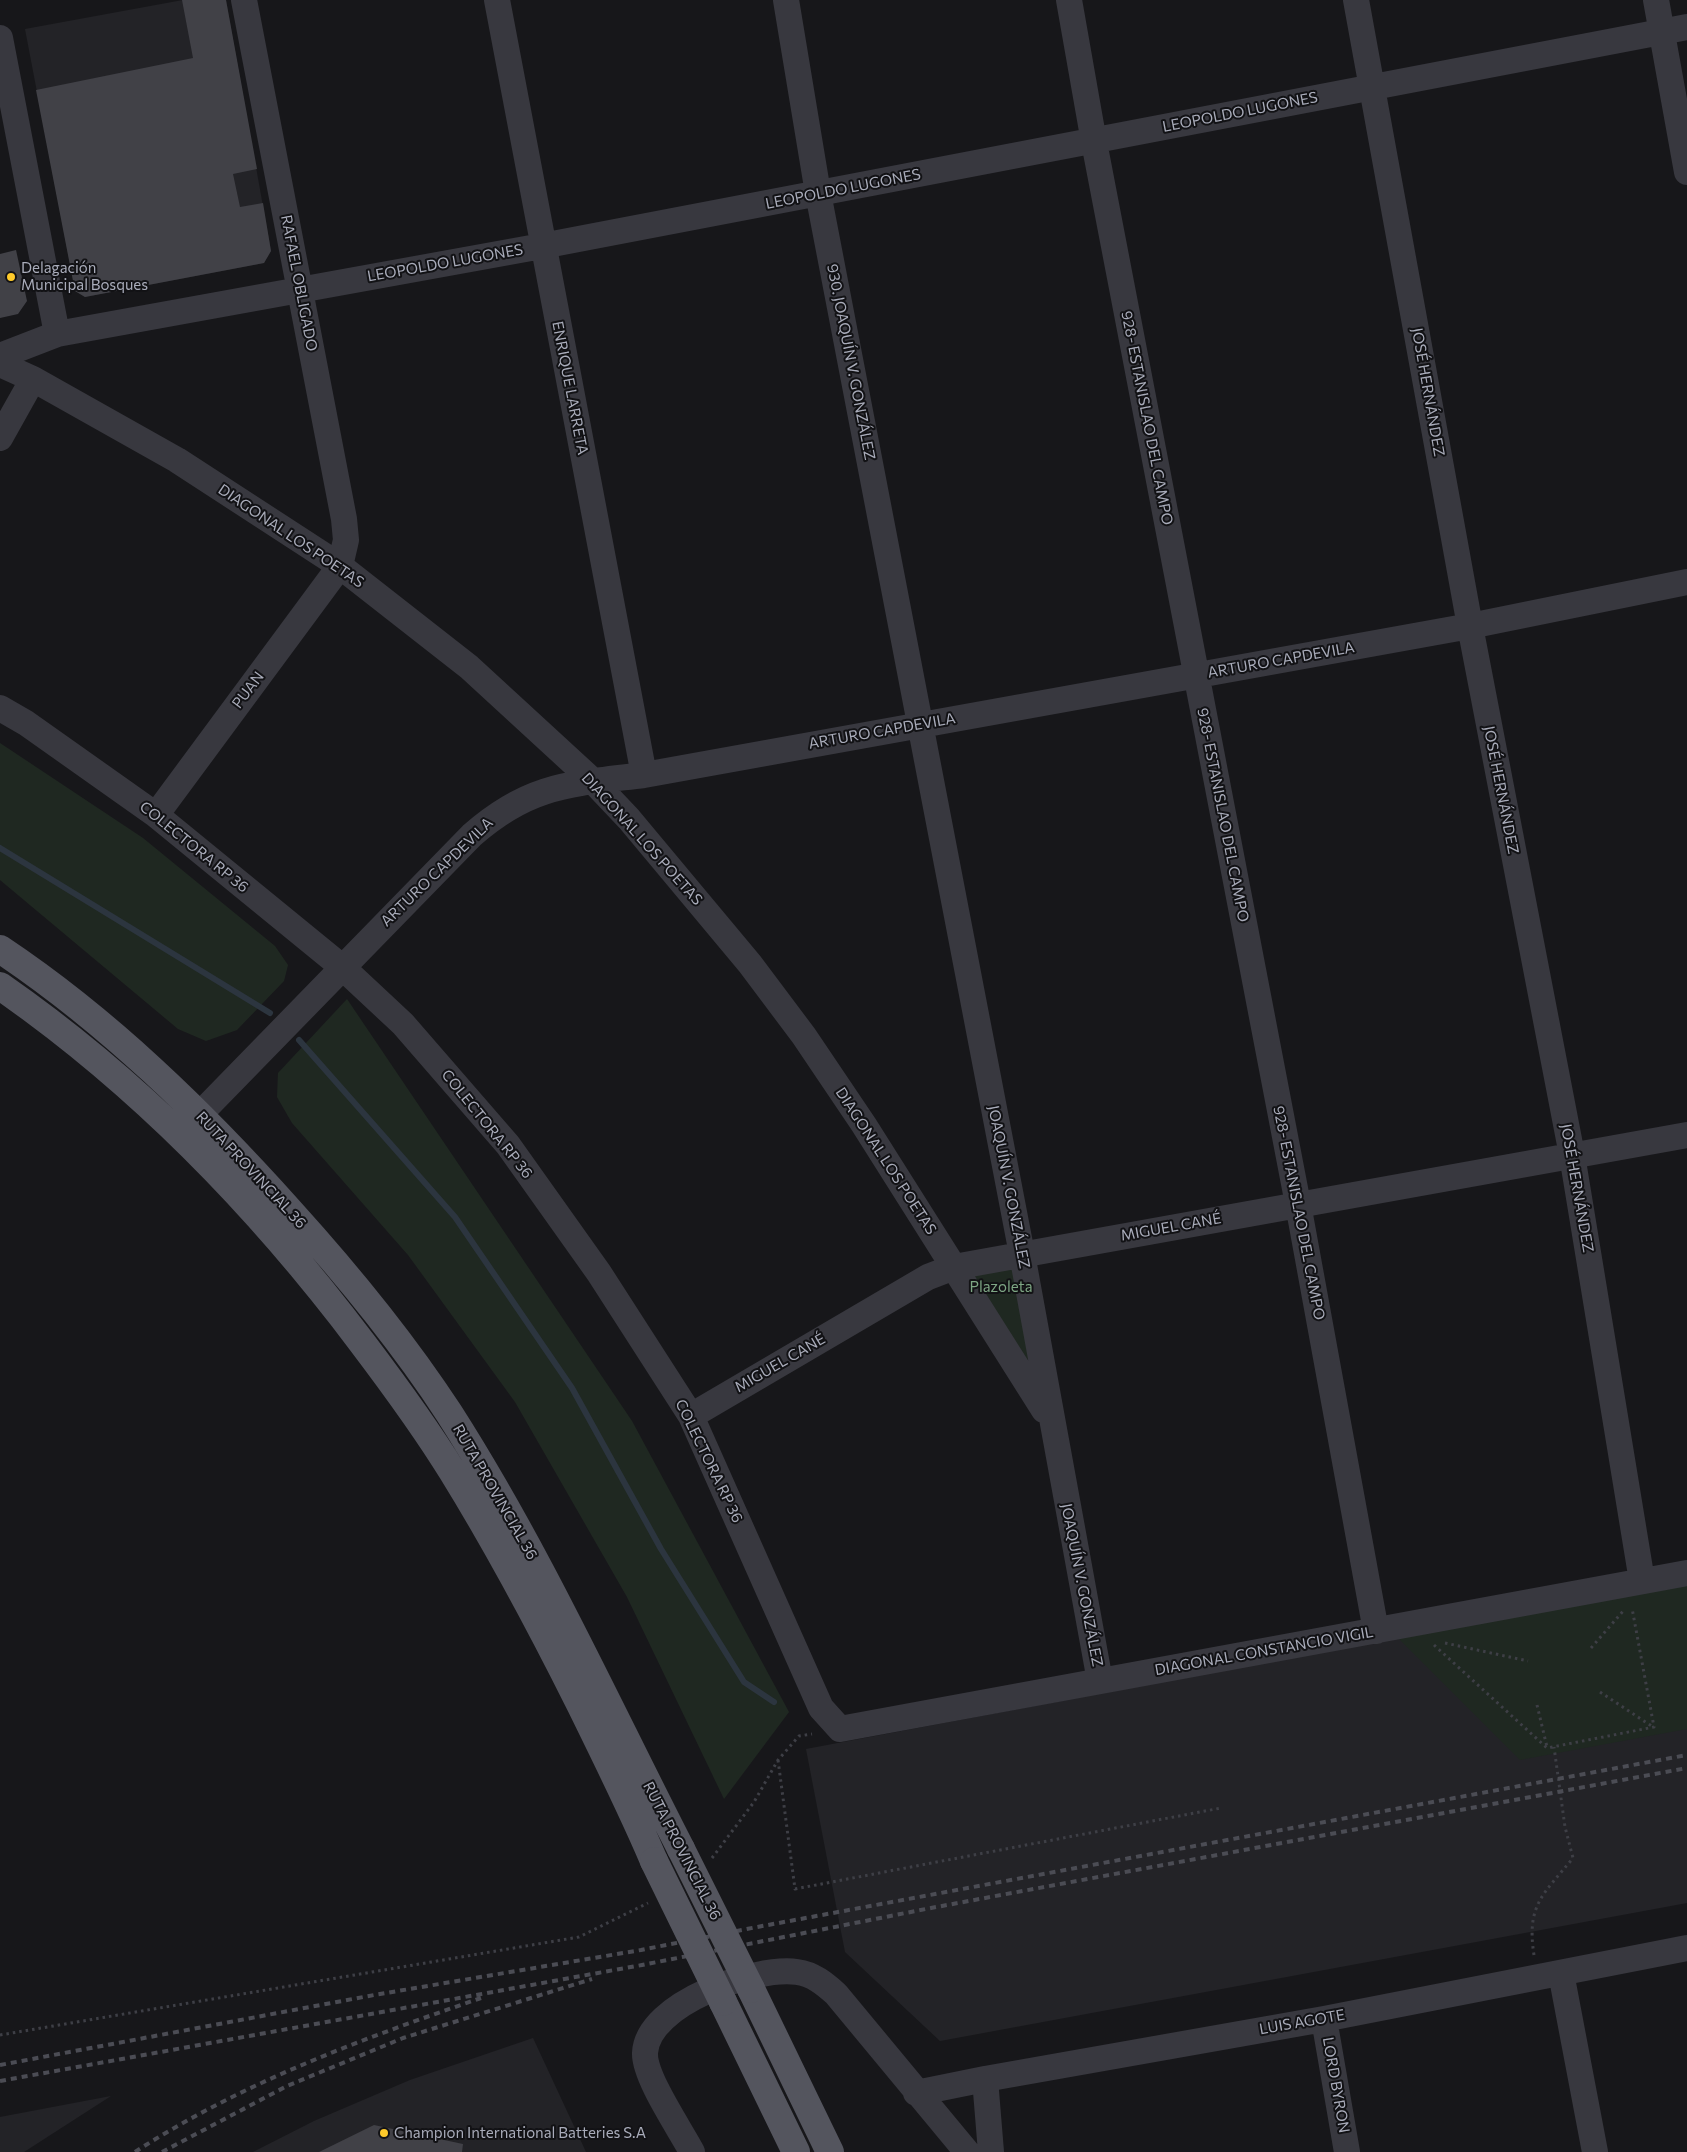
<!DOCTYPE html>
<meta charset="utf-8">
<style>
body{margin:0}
canvas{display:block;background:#17171a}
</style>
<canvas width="1687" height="2152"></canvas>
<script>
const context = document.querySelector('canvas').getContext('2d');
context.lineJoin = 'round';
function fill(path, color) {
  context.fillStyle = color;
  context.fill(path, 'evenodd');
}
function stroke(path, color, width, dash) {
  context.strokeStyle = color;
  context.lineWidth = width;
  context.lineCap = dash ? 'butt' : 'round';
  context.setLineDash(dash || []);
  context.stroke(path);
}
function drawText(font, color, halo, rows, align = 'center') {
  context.font = font + ' Commissioner,sans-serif';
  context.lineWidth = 4;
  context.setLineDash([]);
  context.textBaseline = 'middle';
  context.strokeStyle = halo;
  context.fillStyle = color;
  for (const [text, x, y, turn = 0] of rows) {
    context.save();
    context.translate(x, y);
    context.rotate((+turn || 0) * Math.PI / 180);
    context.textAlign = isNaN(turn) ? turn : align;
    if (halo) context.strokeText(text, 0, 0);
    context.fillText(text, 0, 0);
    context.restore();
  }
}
fill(new Path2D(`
 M183,0H226L271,251L264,263L85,297L75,291L25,29Z
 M1687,1583V1903L940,2041L845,1952L806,1749Z
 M533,2038L586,2152H253L314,2121L410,2080Z
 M111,2096L24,2152H0V2117Z`), '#232327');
fill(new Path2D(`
 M0,743L143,838L275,946L288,965L284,981L237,1030L206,1041L178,1029L0,880Z
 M347,999L632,1421L789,1712L724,1799L627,1597L515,1402L408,1255L292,1123L277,1097L278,1073Z
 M1017,1262L1043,1401L971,1275Z
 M1687,1584V1729L1520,1760L1398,1638Z`), '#1f2821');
stroke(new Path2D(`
 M0,848L270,1013
 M299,1040L455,1217L572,1388L661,1549L744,1682L774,1702`), '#2c353f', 6);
fill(new Path2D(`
 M182,0H226L257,169L233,174L240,207L263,203L271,251L264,263L85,297L75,291L36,90L193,58Z
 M16,250L27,301L18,314L0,318V254Z
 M374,2125L463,2144L462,2152H319Z`), '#414147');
stroke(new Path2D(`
 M1445,1643L1528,1661
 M1434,1645L1547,1748L1654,1727L1632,1608
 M1591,1648L1624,1610
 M1600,1692L1653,1727
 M1537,1705L1547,1747
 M778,1760L795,1889L1221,1808
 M712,1858L754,1802L778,1760L799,1736L812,1734
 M1534,1955C1526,1904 1544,1894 1573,1858L1565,1827L1554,1747
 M0,2035L579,1937L648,1903`), '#3e3f46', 3, [2.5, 4]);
stroke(new Path2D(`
 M497,0L644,775
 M786,0L818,193L1022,1254L1100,1681
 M1069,0L1094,142L1298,1204L1376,1631
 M1356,0L1470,626L1572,1155L1642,1581
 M1656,0L1687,172
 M0,38L57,334
 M0,356L57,334L542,246L1687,27
 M0,364L33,379L177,460L340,566L469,667L593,781L629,819L750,964L804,1036L864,1125L1044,1410
 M0,438L33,379
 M0,708L26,723L156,815L342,967L403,1024L508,1145L599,1273L691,1416L821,1708L840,1729L1687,1573
 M156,815L340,566L346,540L344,519L244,0
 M200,1114L472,835C530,784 571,784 644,775L1470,626L1687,582
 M691,1416L928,1277L954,1267L1687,1135
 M1561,1973L1595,2152
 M1324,2019L1347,2152
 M985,2079L991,2152
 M916,2093L985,2079L1324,2019L1687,1948
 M692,2152C680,2129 644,2077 645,2053C647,2003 756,1966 797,1972C813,1974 825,1984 836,1994L967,2152`), '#38383f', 26);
stroke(new Path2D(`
 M0,949C108,1021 203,1114 289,1210C347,1274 402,1341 449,1413C538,1552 606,1703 681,1849
 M0,986C141,1084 260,1207 363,1344C394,1385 425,1427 452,1471C499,1547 541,1626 581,1706C606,1757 632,1809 654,1861
 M751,1989L830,2152
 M723,2002L796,2152`), '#54555e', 28);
stroke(new Path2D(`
 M0,2065L374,1995L641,1950L757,1927L1687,1755
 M0,2081L642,1965L931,1908L1687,1768
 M135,2152C241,2083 362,2039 481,1998
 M162,2152L287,2086L403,2038L592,1979`), '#4b4c54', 4, [6, 5]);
stroke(new Path2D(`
 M681,1849L751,1989
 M654,1861L723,2002`), '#54555e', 28);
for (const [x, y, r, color] of [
 [11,277,5,"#feca2b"],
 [384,2133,5,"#feca2b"]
]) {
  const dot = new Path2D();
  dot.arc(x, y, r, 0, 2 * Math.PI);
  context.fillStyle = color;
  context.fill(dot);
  stroke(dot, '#121215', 2);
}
drawText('15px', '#a9acba', '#121215', [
 ["LEOPOLDO LUGONES",1240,112,-11],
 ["LEOPOLDO LUGONES",843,189,-11],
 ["LEOPOLDO LUGONES",445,263,-10],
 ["RAFAEL OBLIGADO",299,283,79],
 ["930. JOAQUÍN V. GONZÁLEZ",851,362,79],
 ["ENRIQUE LARRETA",570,388,79],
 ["JOSÉ HERNÁNDEZ",1428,392,80],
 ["928- ESTANISLAO DEL CAMPO",1147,418,79],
 ["DIAGONAL LOS POETAS",291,536,34],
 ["ARTURO CAPDEVILA",1281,660,-10],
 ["PUAN",248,690,-53],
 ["ARTURO CAPDEVILA",882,731,-10],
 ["JOSÉ HERNÁNDEZ",1501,790,79],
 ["928- ESTANISLAO DEL CAMPO",1223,815,79],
 ["DIAGONAL LOS POETAS",642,839,48],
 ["COLECTORA RP 36",194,847,39],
 ["ARTURO CAPDEVILA",437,872,-44],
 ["COLECTORA RP 36",487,1124,51],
 ["DIAGONAL LOS POETAS",886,1161,57],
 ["RUTA PROVINCIAL 36",251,1170,47],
 ["JOAQUÍN V. GONZÁLEZ",1009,1187,79],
 ["JOSÉ HERNÁNDEZ",1577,1188,80],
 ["928- ESTANISLAO DEL CAMPO",1299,1213,79],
 ["MIGUEL CANÉ",1171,1227,-10],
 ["MIGUEL CANÉ",780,1363,-30],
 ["COLECTORA RP 36",709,1461,64],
 ["RUTA PROVINCIAL 36",495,1492,60],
 ["JOAQUÍN V. GONZÁLEZ",1082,1585,79],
 ["DIAGONAL CONSTANCIO VIGIL",1264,1651,-10],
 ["RUTA PROVINCIAL 36",682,1851,63],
 ["LUIS AGOTE",1302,2022,-10],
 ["LORD BYRON",1336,2085,80]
]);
drawText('15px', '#a9acba', '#121215', [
 ["Delagación",21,268],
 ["Municipal Bosques",21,285],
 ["Champion International Batteries S.A",394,2133]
], 'left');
drawText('15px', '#7ea684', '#121215', [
 ["Plazoleta",1001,1287]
]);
</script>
